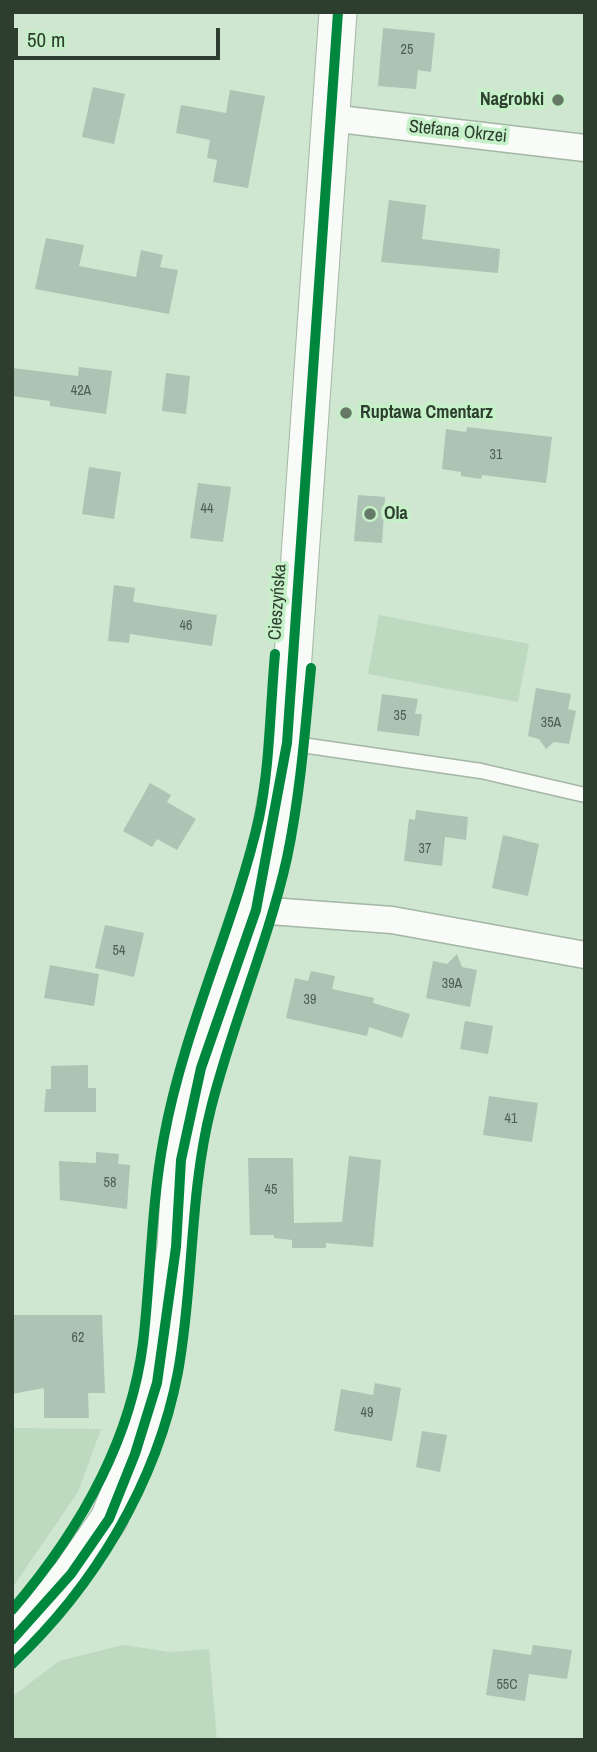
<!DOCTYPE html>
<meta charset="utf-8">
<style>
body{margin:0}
#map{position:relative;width:597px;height:1752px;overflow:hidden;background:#cfe6d0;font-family:"Archivo Narrow",sans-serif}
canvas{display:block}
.frame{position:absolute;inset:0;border:14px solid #2d3e2f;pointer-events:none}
.scale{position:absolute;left:14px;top:28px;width:206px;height:32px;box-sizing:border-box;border:4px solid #2d3e2f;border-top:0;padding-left:9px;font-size:21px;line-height:24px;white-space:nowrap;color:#2d3e2f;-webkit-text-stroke:5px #c5f0c8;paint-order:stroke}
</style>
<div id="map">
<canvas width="597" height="1752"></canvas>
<div class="frame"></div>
<div class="scale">50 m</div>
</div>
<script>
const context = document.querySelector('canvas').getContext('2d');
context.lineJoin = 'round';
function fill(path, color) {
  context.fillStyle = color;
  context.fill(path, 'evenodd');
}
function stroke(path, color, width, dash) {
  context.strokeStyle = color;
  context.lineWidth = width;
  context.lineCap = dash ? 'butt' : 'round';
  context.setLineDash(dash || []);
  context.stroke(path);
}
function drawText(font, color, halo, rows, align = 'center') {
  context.font = font + ' "Archivo Narrow",sans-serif';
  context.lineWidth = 7;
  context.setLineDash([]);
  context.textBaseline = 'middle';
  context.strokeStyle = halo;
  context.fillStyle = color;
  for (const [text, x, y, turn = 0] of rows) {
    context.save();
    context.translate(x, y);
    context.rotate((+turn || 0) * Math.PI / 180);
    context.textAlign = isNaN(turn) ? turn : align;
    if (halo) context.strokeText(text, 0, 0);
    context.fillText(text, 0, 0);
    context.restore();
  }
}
fill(new Path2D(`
 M379,615L529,644L518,702L368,674Z
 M12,1428L101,1429L78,1492L12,1588Z
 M123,1645L170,1652L209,1649L217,1740H12V1697L59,1661Z`), '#bdd9bf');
fill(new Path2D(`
 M383,28L435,33L431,72L418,70L416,89L378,86Z
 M93,87L125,94L114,144L82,137Z
 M230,90L265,96L248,188L213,182L217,160L207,158L210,140L176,133L181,105L226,113Z
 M389,200L426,205L422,239L500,249L498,273L381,262Z
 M46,238L84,245L79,266L136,277L141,250L163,255L160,267L178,270L169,314L35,289Z
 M79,367L112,371L106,414L50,406V401L12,396V368L78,376Z
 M166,373L190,376L186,414L162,411Z
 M467,427L552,437L546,483L482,475L481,479L461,476V472L442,469L446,429L466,432Z
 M89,467L121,472L114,519L82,514Z
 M198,483L231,487L223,542L190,538Z
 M358,495L385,497L382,543L354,541Z
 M114,585L135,588L133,602L217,615L212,646L130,634L129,643L108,641Z
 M536,688L571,694L568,709L576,711L569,744L554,742L546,749L539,739L528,736Z
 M382,694L418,699L415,714H422L419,736L377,731Z
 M150,783L171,795L167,802L196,819L177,850L157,839L152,847L123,831Z
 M416,810L468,817L466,840L445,837L442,866L404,861L409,819L415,820Z
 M503,835L539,844L528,896L492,888Z
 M105,925L144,933L134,977L95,968Z
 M457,954L462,967L477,970L470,1007L426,998L433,961L447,964Z
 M50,965L99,974L94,1006L44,998Z
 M311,971L335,976L332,989L374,998L373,1003L410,1014L402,1038L369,1027L367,1036L286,1018L295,978L308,981Z
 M465,1021L493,1026L488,1054L460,1049Z
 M88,1065V1088H96V1112H44L46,1089H51V1066Z
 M489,1096L538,1103L532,1142L483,1135Z
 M96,1152L119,1154L118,1164L130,1165L127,1209L60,1200L59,1161L96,1163Z
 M349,1156L381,1160L373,1247L326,1243V1248H292V1240L274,1238V1235H250L248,1158H293L294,1223L342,1222Z
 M12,1315H102L105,1393H88L89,1418H44V1388L12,1394Z
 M375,1383L401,1388L392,1441L334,1431L341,1389L373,1395Z
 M422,1431L447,1435L440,1472L416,1467Z
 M533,1645L572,1650L567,1679L529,1674L525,1701L486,1695L493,1649L531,1655Z`), '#adc3b4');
const service = new Path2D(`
 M288,743L481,771L585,795`);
const minor = new Path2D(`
 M330,118L585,148
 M256,910L392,920L585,955`);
const secondary = new Path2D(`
 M12,1640L71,1574L109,1519L135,1454L157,1383L176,1247L181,1160L201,1068L256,910L287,743L338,12`);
stroke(service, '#a4b6a5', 17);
stroke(minor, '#a4b6a5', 29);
stroke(secondary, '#a4b6a5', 39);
stroke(service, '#f8fbf8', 14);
stroke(minor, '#f8fbf8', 26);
stroke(secondary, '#f8fbf8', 37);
stroke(new Path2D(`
 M12,1610C77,1534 130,1445 143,1343C151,1275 151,1205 164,1137C184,1028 234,926 259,818C270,765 270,708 275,654
 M12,1640L71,1574L109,1519L135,1454L157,1383L176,1247L181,1160L201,1068L256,910L287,743L338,12
 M12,1664C94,1587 157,1483 178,1372C194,1285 189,1195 211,1108C232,1024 268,943 287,858C300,796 305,732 311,668`), '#00873e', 10);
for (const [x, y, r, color] of [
 [558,100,7,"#667967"],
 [346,413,7,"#667967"],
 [370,514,7,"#667967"]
]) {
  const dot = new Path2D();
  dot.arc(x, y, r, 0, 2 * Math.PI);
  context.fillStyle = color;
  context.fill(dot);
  stroke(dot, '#c5f0c8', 2.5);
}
drawText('14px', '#4d5f50', null, [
 ["25",407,50],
 ["42A",81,391],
 ["31",496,455],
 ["44",207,509],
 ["46",186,626],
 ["35",400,716],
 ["35A",551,723],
 ["37",425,849],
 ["54",119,951],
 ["39A",452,984],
 ["39",310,1000],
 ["41",511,1119],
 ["58",110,1183],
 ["45",271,1190],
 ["62",78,1338],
 ["49",367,1413],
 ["55C",507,1685]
]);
drawText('bold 18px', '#2d3e2f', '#c5f0c8', [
 ["Nagrobki",544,100,"right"],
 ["Ruptawa Cmentarz",360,413],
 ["Ola",384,514]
], 'left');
drawText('18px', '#2d3e2f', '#c5f0c8', [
 ["Stefana Okrzei",458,132,6],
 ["Cieszyńska",278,602,-86]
]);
</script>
